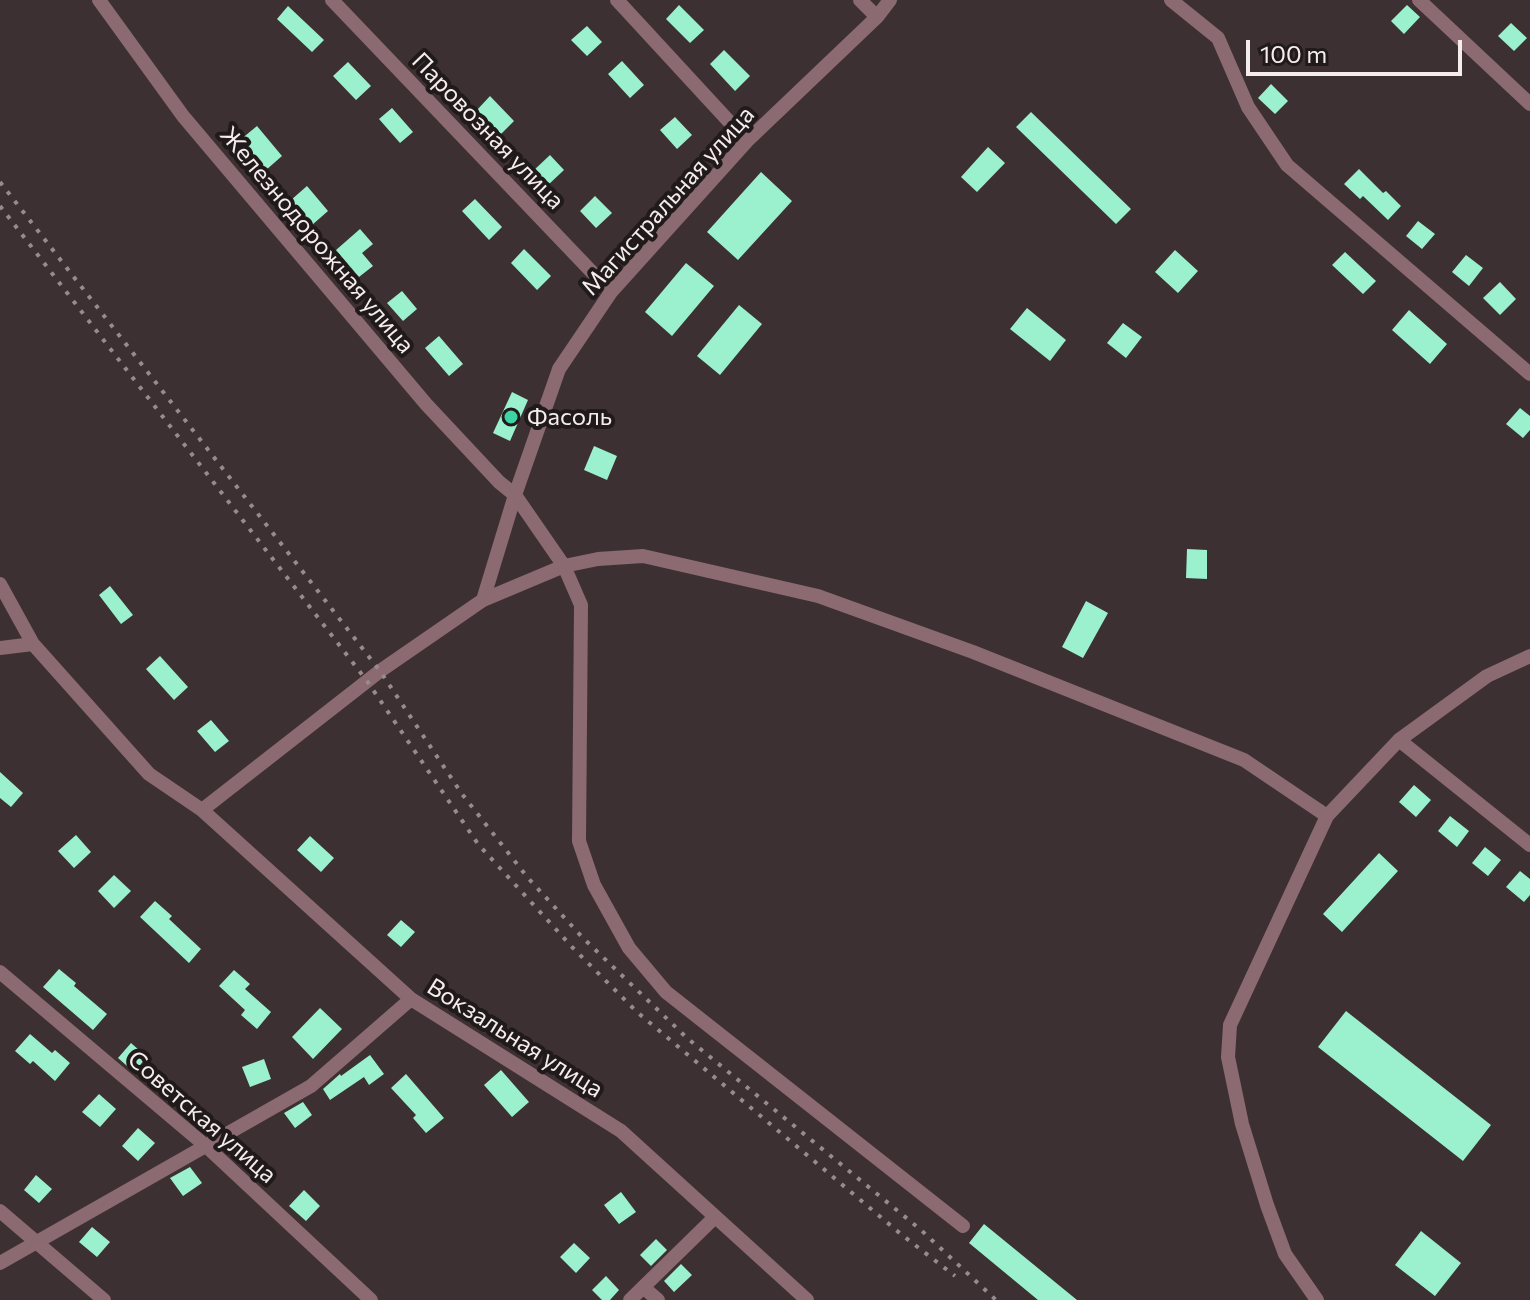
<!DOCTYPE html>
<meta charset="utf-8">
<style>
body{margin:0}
#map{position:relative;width:1530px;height:1300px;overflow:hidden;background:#3d3033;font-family:Commissioner,sans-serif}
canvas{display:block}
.scale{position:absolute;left:1246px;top:40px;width:216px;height:36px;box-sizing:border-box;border:4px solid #f5eced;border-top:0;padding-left:10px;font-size:24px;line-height:28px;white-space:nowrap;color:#f5eced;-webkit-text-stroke:6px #201a1b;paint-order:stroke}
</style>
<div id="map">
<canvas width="1530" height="1300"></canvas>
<div class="scale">100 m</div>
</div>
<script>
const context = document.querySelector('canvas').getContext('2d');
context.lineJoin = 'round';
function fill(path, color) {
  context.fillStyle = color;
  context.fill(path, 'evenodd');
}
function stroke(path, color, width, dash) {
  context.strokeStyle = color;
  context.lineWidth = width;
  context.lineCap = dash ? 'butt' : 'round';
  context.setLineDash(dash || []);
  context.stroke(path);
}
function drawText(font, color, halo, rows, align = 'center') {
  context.font = font + ' Commissioner,sans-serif';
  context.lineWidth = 8;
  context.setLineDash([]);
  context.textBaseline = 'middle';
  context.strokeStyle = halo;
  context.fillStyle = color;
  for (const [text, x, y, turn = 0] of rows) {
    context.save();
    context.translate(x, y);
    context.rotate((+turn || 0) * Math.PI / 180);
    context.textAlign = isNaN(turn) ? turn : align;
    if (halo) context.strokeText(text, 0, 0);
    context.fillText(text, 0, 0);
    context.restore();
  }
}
fill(new Path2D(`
 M679,5L704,30L690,43L666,19Z
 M1407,5L1420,17L1404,34L1391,21Z
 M288,6L324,40L312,52L277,19Z
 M1511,23L1527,38L1514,51L1498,36Z
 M587,26L602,42L587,56L571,40Z
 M724,50L750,76L735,91L710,64Z
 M622,61L644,85L630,98L608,74Z
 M348,62L371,86L356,100L333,76Z
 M1271,84L1288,101L1275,114L1258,98Z
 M490,96L514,121L501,134L477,110Z
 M392,108L413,132L400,143L379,119Z
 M1031,112L1131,209L1116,224L1016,127Z
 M675,117L692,135L677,149L660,130Z
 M257,126L282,156L266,170L240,140Z
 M988,147L1005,163L977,192L961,177Z
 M550,155L564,170L547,186L533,171Z
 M1359,169L1383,193L1386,191L1401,206L1388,220L1363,196L1360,199L1344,184Z
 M761,172L792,201L738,260L707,232Z
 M307,186L328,211L312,225L291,200Z
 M595,196L612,213L596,228L580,211Z
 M475,199L502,227L489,240L462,211Z
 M1418,221L1435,234L1422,249L1406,236Z
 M360,229L373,244L362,253L373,266L359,277L336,250Z
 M524,249L551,276L537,290L511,263Z
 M1175,250L1198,271L1178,293L1155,272Z
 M1345,252L1376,281L1363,294L1332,265Z
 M1466,255L1483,268L1469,286L1452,272Z
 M686,263L714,286L672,336L645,312Z
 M1500,282L1516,299L1500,315L1483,298Z
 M402,291L417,309L403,321L387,303Z
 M739,305L762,324L720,375L697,356Z
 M1027,308L1066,340L1050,361L1010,329Z
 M1409,310L1447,344L1430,364L1392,330Z
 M1123,323L1142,337L1126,358L1107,343Z
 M439,336L463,364L449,376L425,348Z
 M512,392L528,400L510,441L493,433Z
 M1520,408L1530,416V430L1523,438L1506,424Z
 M594,446L617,456L607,480L584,470Z
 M1187,549L1207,550V579L1186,578Z
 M110,586L133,615L121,624L99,595Z
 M1086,601L1108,613L1083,658L1062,647Z
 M160,656L188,687L174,700L146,669Z
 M211,720L229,741L215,752L197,731Z
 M0,772L23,793L11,807L0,798Z
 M1414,785L1431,800L1416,817L1399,802Z
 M1450,816L1469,831L1457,847L1438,831Z
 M76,835L91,852L74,868L58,851Z
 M310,836L334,858L321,872L297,850Z
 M1485,847L1501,860L1488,876L1472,863Z
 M1379,853L1398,871L1342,932L1323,914Z
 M1520,871L1530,879V895L1524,902L1506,887Z
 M114,875L131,891L114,908L98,891Z
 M155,901L172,916L169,919L201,949L189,963L140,917Z
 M401,920L415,932L401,947L387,935Z
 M59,969L76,983L74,986L107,1014L93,1030L43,987Z
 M234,970L250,984L245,989L271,1012L257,1029L241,1015L245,1010L219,986Z
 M320,1008L342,1029L313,1059L292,1037Z
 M1346,1011L1491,1125L1463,1161L1318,1047Z
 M30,1034L52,1053L55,1050L70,1063L55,1081L33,1061L30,1064L15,1051Z
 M131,1043L147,1057L134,1072L118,1058Z
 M370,1055L384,1074L369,1085L364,1077L330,1100L323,1089L340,1074L341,1076Z
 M264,1059L271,1079L250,1087L242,1067Z
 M501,1070L529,1102L512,1117L484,1085Z
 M406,1074L444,1118L426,1133L413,1118L416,1115L391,1088Z
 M99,1094L116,1109L100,1127L82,1112Z
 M303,1102L312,1115L295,1128L284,1113Z
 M138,1128L155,1143L138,1161L122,1146Z
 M190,1167L202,1183L183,1196L170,1178Z
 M36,1175L52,1189L39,1203L24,1190Z
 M304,1190L320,1206L306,1221L289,1206Z
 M621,1192L636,1212L619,1224L604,1205Z
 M984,1224L1077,1300H1038L969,1243Z
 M92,1227L110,1242L97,1257L79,1242Z
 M1421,1231L1461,1263L1435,1296L1395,1265Z
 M656,1239L667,1250L651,1266L640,1255Z
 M574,1243L590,1258L576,1273L560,1257Z
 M681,1264L692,1275L674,1292L664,1281Z
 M606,1276L619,1290L610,1300H602L592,1290Z`), '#9bf0ce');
stroke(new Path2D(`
 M99,0L183,116L426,404L499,482L515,495L564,566L581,605L579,841L594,885L629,948L666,992L963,1226
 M332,0L611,292
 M617,0L747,141
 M860,0L877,17
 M1171,0L1218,38L1248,107L1287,165L1530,374
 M1419,0L1530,104
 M0,584L33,644L149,774L202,810L411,999L621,1131L807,1300
 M483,600L515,495L559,369L611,292L747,141L877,17L890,0
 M0,648L33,644
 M1399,740L1530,845
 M202,810L380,671L483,600L564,566L598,559L643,556L818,596L973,652L1244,760L1327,816
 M0,972L207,1147L371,1300
 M0,1211L104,1300
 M0,1263L311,1086L411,999
 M643,1287L658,1300
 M630,1300L715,1217
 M1317,1300L1285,1254L1267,1205L1242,1124L1228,1057L1230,1025L1327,816L1399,740L1487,676L1530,656`), '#8b6a71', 14);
stroke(new Path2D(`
 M0,182L380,671L462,794L528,878L583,938L687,1038L921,1230L996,1300
 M0,206L367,681L478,844L573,948L637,1012L902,1235L955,1276`), '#968b8d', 4, [4, 8]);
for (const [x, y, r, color] of [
 [511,417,8,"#3cd4a4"]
]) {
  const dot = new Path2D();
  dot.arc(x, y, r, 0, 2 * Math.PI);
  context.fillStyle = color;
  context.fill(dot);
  stroke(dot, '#201a1b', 3);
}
drawText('24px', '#f5eced', '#201a1b', [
 ["Паровозная улица",488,131,46],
 ["Магистральная улица",668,201,-48],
 ["Железнодорожная улица",317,240,50],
 ["Вокзальная улица",515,1038,32],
 ["Советская улица",202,1117,41]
]);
drawText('24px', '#f5eced', '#201a1b', [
 ["Фасоль",527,417]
], 'left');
</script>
